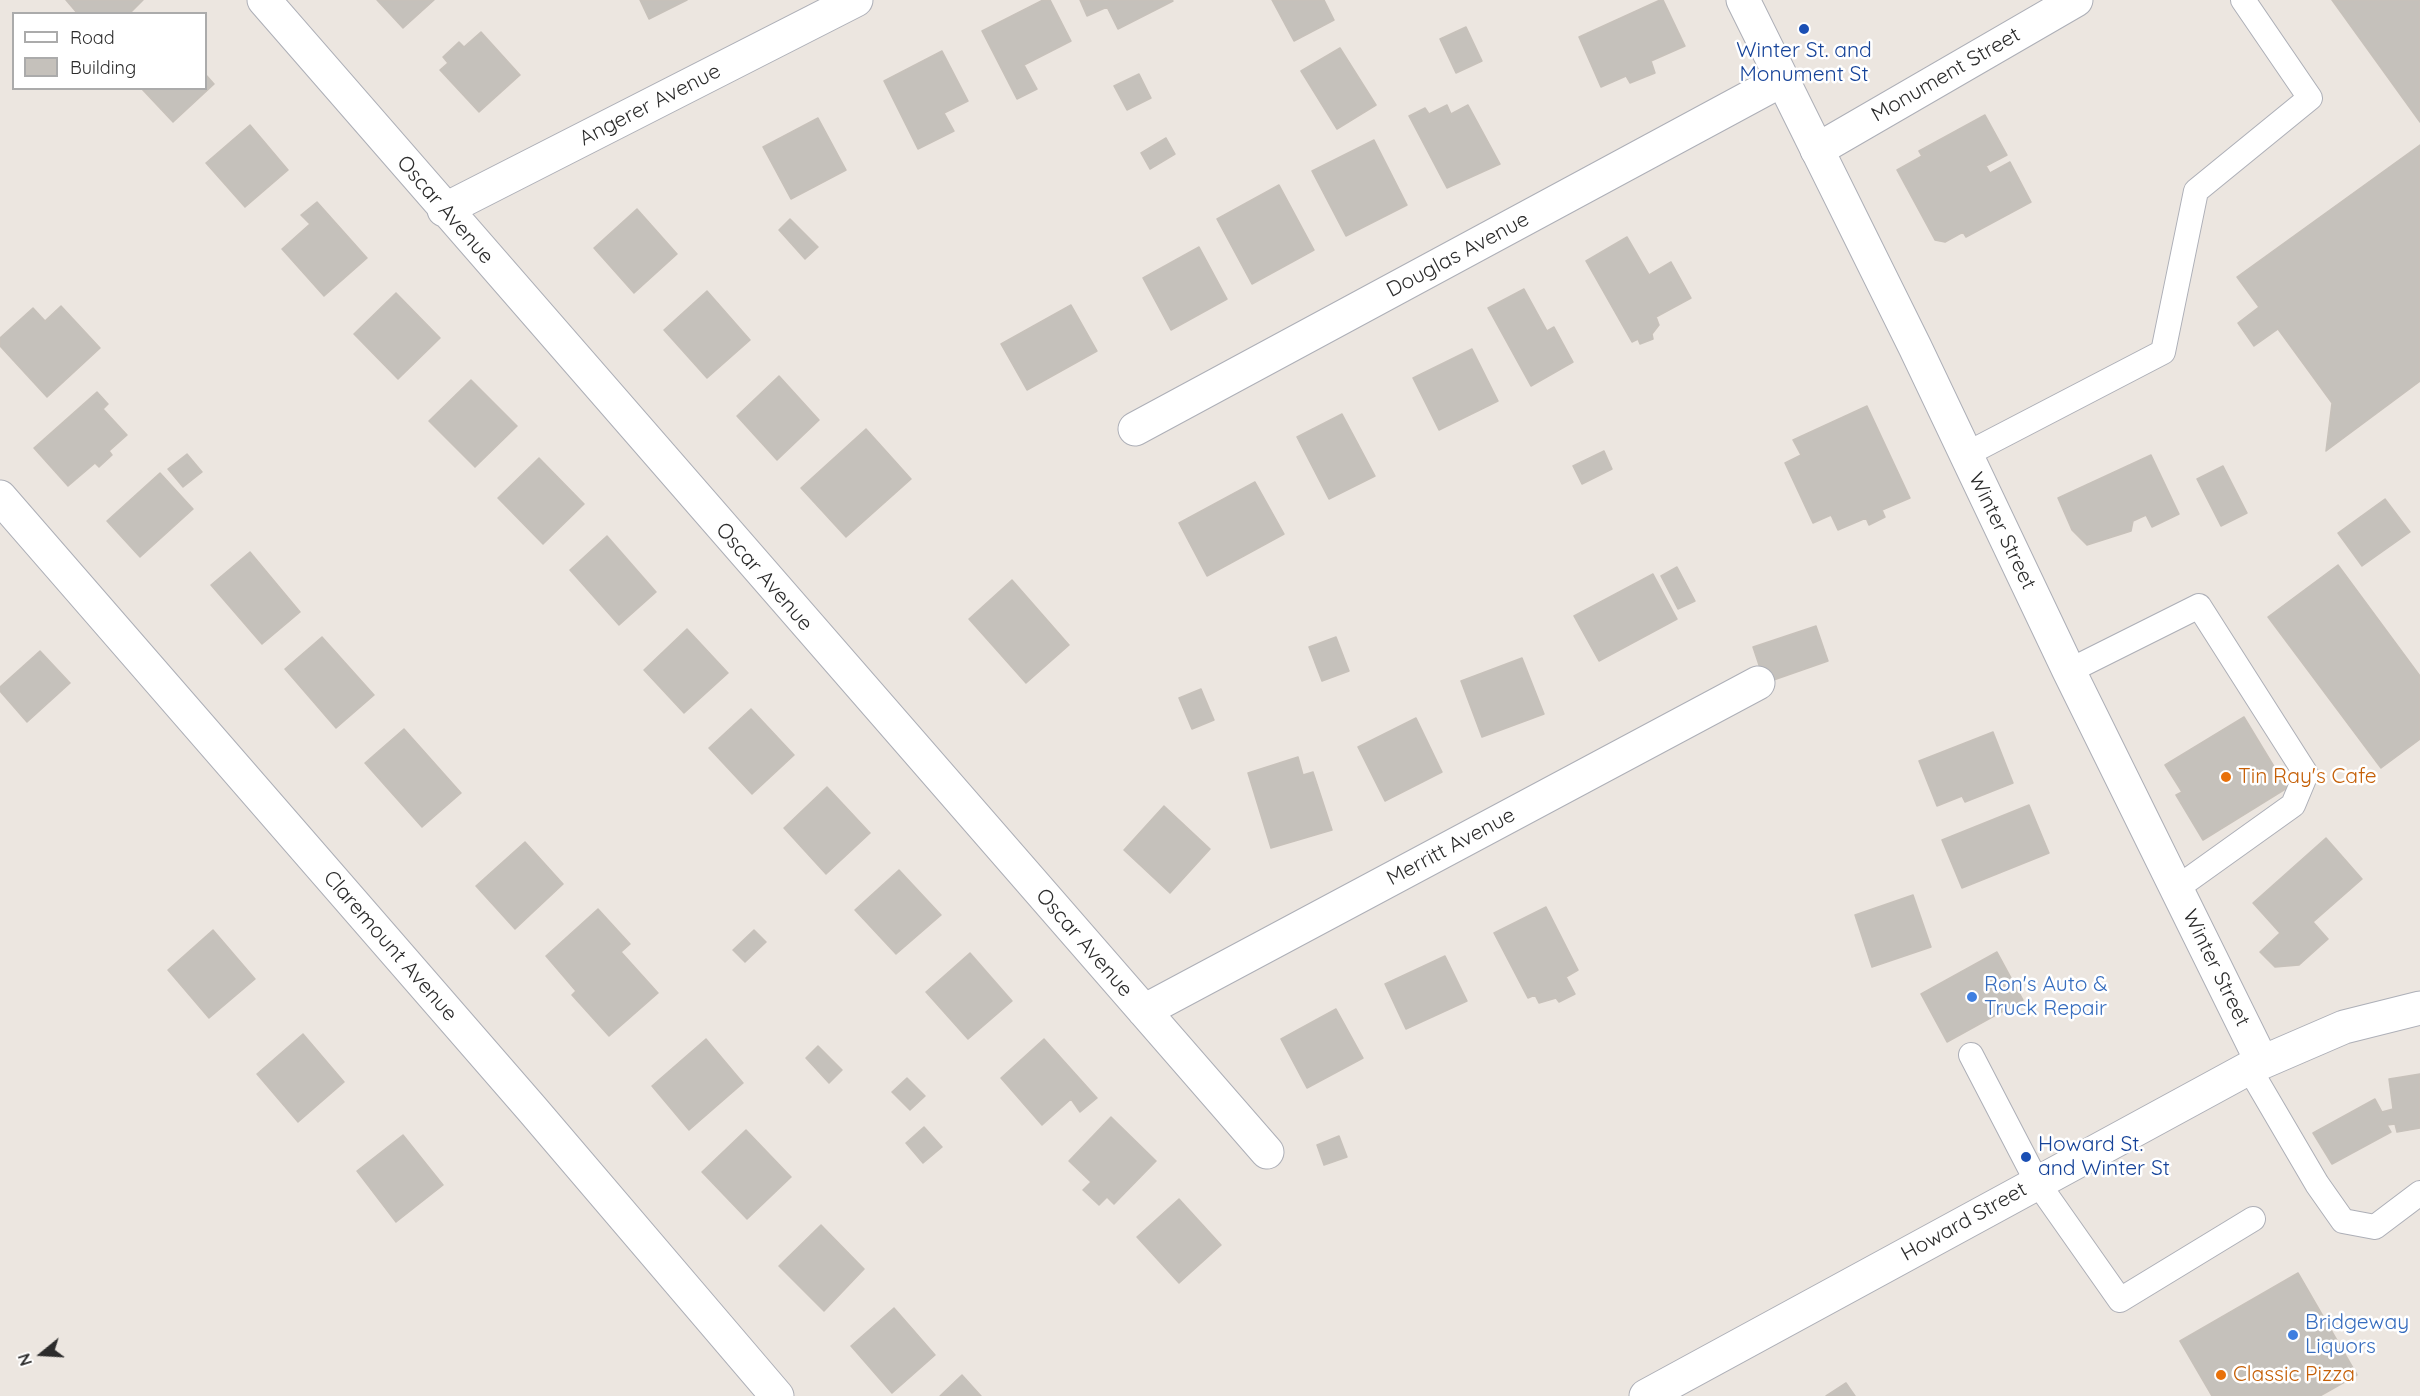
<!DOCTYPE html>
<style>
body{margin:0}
#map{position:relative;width:2420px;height:1396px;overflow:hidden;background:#ece6e0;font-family:Quicksand,sans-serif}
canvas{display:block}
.legend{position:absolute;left:12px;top:12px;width:195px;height:78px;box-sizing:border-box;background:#fff;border:2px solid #ababab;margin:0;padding:8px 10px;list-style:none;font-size:18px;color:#2c2c2c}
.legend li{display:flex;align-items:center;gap:12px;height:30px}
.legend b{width:30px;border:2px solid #ababab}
.north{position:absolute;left:12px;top:1324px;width:60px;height:60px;-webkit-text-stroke:4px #fff;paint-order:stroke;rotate:252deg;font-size:16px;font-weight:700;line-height:24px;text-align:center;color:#2c2c2c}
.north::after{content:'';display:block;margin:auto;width:21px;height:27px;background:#2c2c2c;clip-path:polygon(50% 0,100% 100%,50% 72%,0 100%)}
</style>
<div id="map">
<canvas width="2420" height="1396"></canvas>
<ul class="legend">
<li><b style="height:8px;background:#fff"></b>Road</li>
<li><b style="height:16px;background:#c5c1bb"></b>Building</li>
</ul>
<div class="north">N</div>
</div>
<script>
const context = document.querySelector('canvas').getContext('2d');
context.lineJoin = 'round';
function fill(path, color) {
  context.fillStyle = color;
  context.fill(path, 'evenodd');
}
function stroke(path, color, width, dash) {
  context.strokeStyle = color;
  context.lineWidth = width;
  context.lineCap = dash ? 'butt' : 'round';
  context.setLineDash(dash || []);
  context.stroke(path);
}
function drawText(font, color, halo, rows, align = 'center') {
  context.font = font + ' Quicksand,sans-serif';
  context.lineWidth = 5;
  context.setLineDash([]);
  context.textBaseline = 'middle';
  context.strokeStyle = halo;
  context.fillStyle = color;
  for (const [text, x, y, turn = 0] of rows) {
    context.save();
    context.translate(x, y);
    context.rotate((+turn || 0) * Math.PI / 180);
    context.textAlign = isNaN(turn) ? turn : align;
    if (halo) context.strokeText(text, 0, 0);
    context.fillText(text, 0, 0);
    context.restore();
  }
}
const building = new Path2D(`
 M66,0H143L129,14H78Z
 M377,0H434L403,28Z
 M640,0H687L649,19Z
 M1043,0H1050L1071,41L1024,65L1037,89L1017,99L982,31Z
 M1080,0H1172L1173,1L1118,29L1107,7L1087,16Z
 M1272,0H1324L1334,20L1294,41Z
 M1660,0H1663L1685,46L1651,61L1655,73L1630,83L1626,76L1601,87L1579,37Z
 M2332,0H2420V122Z
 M1466,27L1482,61L1456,73L1440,39Z
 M481,32L520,75L479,112L440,70L448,63L443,57L459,42L464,47Z
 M1340,48L1376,105L1337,129L1301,71Z
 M942,51L968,101L944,113L954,131L918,149L884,81Z
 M1139,74L1151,98L1127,110L1114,86Z
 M206,75L214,84L173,122L141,88H206Z
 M1447,105L1451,114L1468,105L1500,164L1447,188L1409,116L1425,108L1429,114Z
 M1985,115L2007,155L1986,166L1990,173L2010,162L2031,202L1966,237L1963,232L1945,242L1935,240L1897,170L1922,156L1919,151Z
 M818,118L846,170L791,199L763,147Z
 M250,125L288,170L245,207L206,163Z
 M1166,138L1175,154L1150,169L1141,153Z
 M1374,140L1407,205L1346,236L1312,171Z
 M2420,145V381L2326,451L2332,403L2278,329L2254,346L2238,323L2259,307L2237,277Z
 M1279,185L1314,250L1252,284L1217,219Z
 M317,202L367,258L324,296L282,249L310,224L301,215Z
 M637,209L677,254L634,293L594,248Z
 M790,219L818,247L805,259L779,230Z
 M1627,237L1649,275L1671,262L1691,298L1656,317L1659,325L1652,334L1653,339L1640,344L1638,339L1632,342L1586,261Z
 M1199,247L1227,299L1171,330L1143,278Z
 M1524,289L1547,331L1554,327L1573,362L1531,386L1488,308Z
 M707,291L750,340L707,378L664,330Z
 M396,293L440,338L398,379L354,334Z
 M1071,305L1097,351L1027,390L1001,344Z
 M61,306L100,348L47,397L0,346V338L33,308L45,321Z
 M1472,349L1498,401L1439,430L1413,378Z
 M779,376L819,420L777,460L737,416Z
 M471,380L517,426L475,467L429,421Z
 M97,392L108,404L103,409L127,435L109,451L112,455L99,467L95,463L68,486L34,448Z
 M1867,406L1910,498L1882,510L1885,517L1869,525L1866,518L1838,530L1831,515L1813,523L1785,463L1801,455L1793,440Z
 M1342,414L1375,476L1329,499L1297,437Z
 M866,429L911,479L846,537L801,488Z
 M1604,451L1612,469L1582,484L1573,466Z
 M187,454L202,472L183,487L168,469Z
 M2151,455L2179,514L2152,527L2146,515L2133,521L2131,531L2087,545L2072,530L2058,498Z
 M539,458L584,504L543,544L498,498Z
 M2223,466L2247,513L2221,526L2197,479Z
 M160,473L193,509L140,557L107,521Z
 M1255,482L1284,534L1207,576L1179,523Z
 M2385,499L2410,532L2362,566L2338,533Z
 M607,536L656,592L619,625L570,570Z
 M250,552L300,612L262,644L211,585Z
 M2338,565L2420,676V739L2381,768L2268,617Z
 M1677,567L1695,601L1678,609L1661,576Z
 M1653,574L1677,619L1599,661L1574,616Z
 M1012,580L1069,645L1026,683L969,619Z
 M1816,626L1828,661L1765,683L1753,647Z
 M687,629L728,673L684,713L644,670Z
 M322,637L374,695L336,728L285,669Z
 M1336,637L1349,671L1322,681L1309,647Z
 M40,651L70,683L27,722L0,691V687Z
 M1522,658L1544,714L1482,737L1461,681Z
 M1201,689L1214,720L1192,729L1179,698Z
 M751,709L794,755L752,794L709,748Z
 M2244,717L2287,788L2203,840L2176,795L2182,792L2165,765Z
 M1416,718L1442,772L1385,801L1358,747Z
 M404,729L461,793L422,827L365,763Z
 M1993,732L2013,783L1965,802L1962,796L1937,806L1919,761Z
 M1298,757L1303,775L1313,772L1332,830L1271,848L1248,773Z
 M827,787L870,833L826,874L784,828Z
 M2029,805L2049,853L1962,888L1942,840Z
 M1164,806L1210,849L1170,893L1124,850Z
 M2326,838L2362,879L2313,922L2328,939L2299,965L2275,967L2260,952L2280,933L2253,903Z
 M525,842L563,884L515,929L476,886Z
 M899,870L941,915L896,954L855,910Z
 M1913,895L1931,947L1872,967L1855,915Z
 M1546,907L1578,970L1566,977L1575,994L1559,1002L1556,998L1539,1003L1535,995L1528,998L1494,933Z
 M598,909L630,944L621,952L658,993L609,1036L572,995L576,991L546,956Z
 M213,930L255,979L209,1018L168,970Z
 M754,930L766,942L745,962L733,950Z
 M1997,952L2023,1000L1947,1042L1921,994Z
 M970,953L1012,1001L968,1039L926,992Z
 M1445,956L1467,1001L1406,1029L1385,984Z
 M1336,1009L1363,1058L1307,1088L1281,1039Z
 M303,1034L344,1082L298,1122L257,1074Z
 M706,1039L743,1083L689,1130L652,1086Z
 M1044,1039L1097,1098L1080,1112L1071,1099L1042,1125L1001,1078Z
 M818,1046L842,1070L829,1083L806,1058Z
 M2420,1074V1128L2397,1132L2395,1124L2387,1125L2391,1132L2332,1164L2313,1133L2375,1099L2382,1112L2393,1109L2389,1079Z
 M907,1078L925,1096L910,1110L892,1092Z
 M1111,1117L1156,1161L1114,1204L1107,1197L1099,1205L1083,1190L1091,1182L1069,1161Z
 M924,1127L942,1147L923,1163L906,1143Z
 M746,1130L791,1177L747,1219L702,1172Z
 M403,1135L443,1185L396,1222L357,1171Z
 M1339,1136L1347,1157L1324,1165L1317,1145Z
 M1179,1199L1221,1245L1179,1283L1137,1237Z
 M821,1225L864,1269L824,1311L779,1266Z
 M2298,1273L2357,1375L2320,1396H2212L2180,1341Z
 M894,1308L935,1355L892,1393L851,1346Z
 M962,1375L981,1396H940Z
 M1846,1383L1855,1396H1826Z`);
fill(building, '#c5c1bb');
stroke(building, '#c7c1ba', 1.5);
const lane = new Path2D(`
 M1965,455L2163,352L2196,191L2310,98L2243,0
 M2069,671L2199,606L2306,774L2293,805L2177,888
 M1971,1055L2037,1182L2120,1300L2253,1219
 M2249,1068L2317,1184L2343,1221L2375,1227L2420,1193`);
const street = new Path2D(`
 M264,0L1267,1152
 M1817,150L2076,0
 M444,210L856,0
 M1135,429L1782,80
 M0,497L532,1109L777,1396
 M1144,1011L1758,683`);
const secondary = new Path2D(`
 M1743,0L1915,347L2069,671L2262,1062
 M1646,1396L2249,1068L2344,1027L2420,1008`);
stroke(lane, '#adafb7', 26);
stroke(street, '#adafb7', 35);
stroke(secondary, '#adafb7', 35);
stroke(lane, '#fff', 24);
stroke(street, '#fff', 33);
stroke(secondary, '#fff', 33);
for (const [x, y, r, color] of [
 [1804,29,6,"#1a4fb4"],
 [2226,777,6,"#e8710a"],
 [1972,997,6,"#3f7fe0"],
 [2026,1157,6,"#1a4fb4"],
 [2293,1335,6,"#3f7fe0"],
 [2221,1375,6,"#e8710a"]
]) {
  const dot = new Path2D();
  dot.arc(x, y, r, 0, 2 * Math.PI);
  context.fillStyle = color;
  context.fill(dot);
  stroke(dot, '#fff', 2);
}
drawText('21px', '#164399', '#fff', [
 ["Winter St. and",1804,51],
 ["Monument St",1804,75],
 ["Howard St.",2038,1145,"left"],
 ["and Winter St",2038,1169,"left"]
]);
drawText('21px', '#2c2c2c', '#fff', [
 ["Monument Street",1946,75,-30],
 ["Angerer Avenue",650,105,-27],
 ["Oscar Avenue",445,210,49],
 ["Douglas Avenue",1458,255,-28],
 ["Winter Street",2002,531,64],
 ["Oscar Avenue",764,577,49],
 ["Merritt Avenue",1451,847,-28],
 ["Oscar Avenue",1084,943,49],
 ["Claremount Avenue",390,946,49],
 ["Winter Street",2216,968,64],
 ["Howard Street",1964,1222,-29]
]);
drawText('21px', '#c56008', '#fff', [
 ["Tin Ray's Cafe",2238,777],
 ["Classic Pizza",2233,1375]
], 'left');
drawText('21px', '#366cbe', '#fff', [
 ["Ron's Auto &",1984,985],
 ["Truck Repair",1984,1009],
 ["Bridgeway",2305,1323],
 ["Liquors",2305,1347]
], 'left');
</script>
